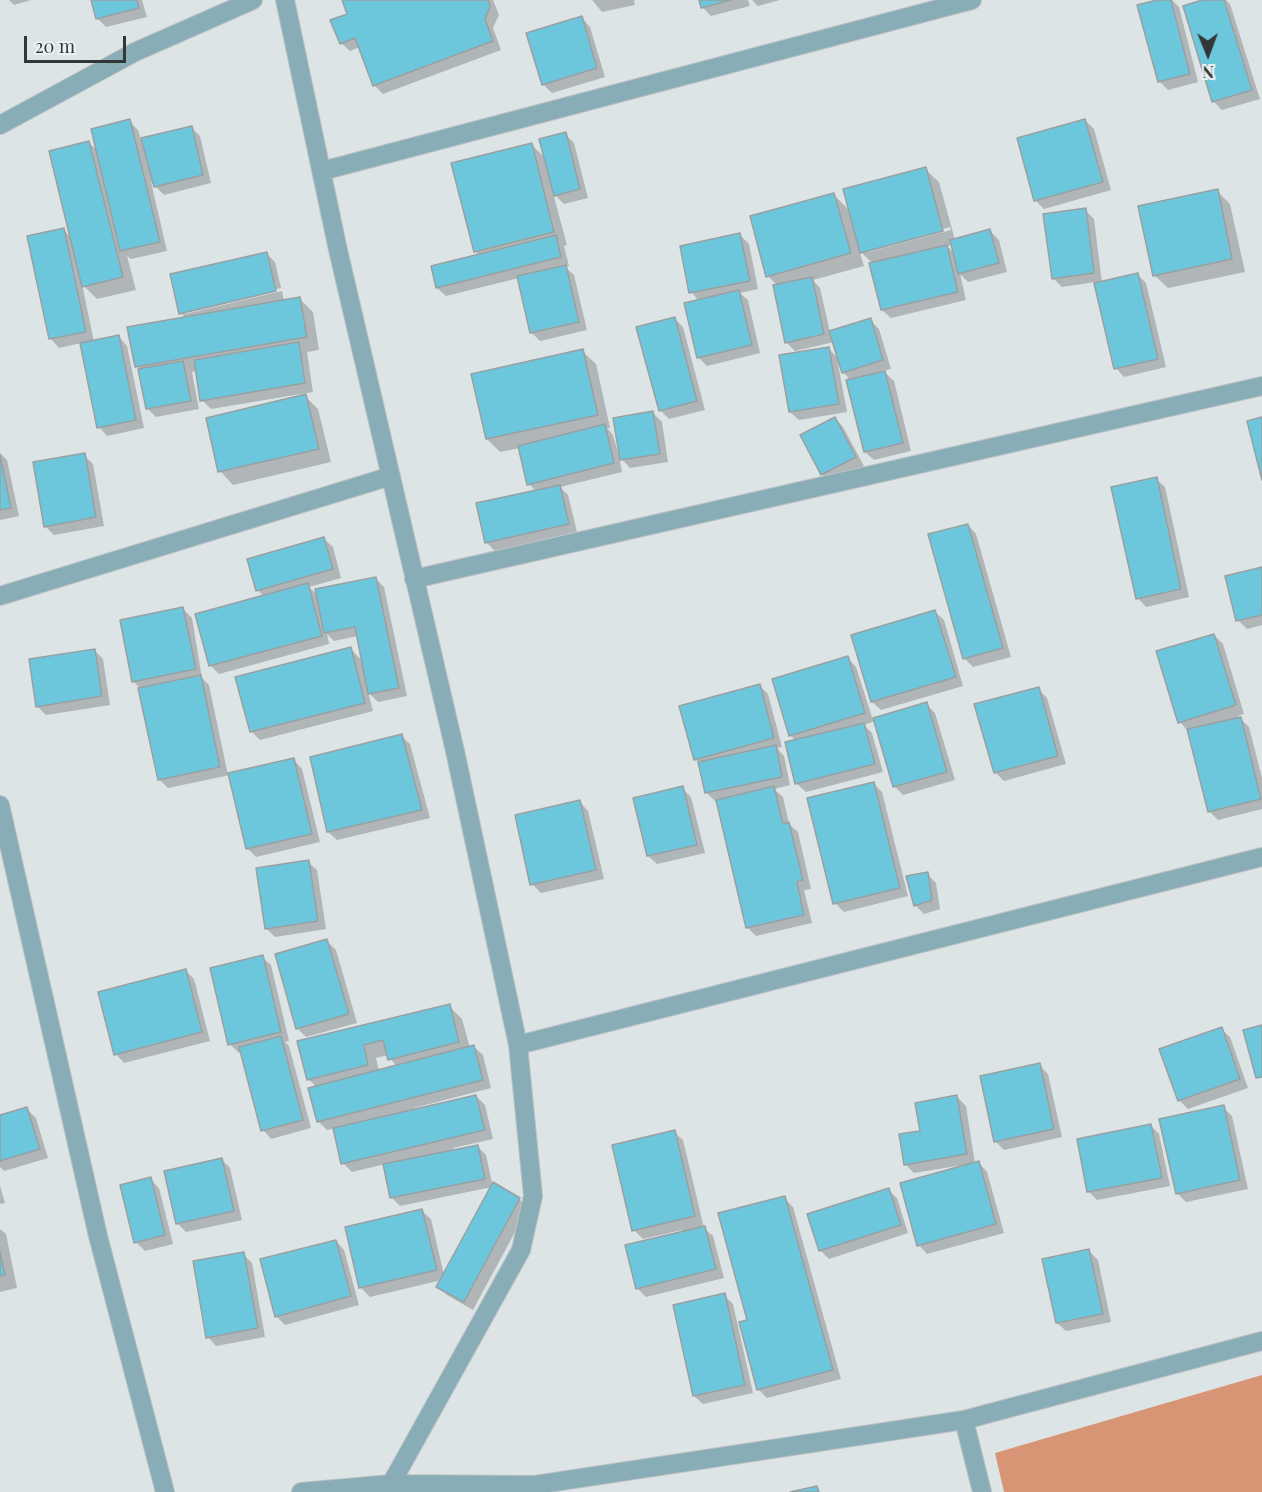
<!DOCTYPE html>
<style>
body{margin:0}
#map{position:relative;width:1262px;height:1492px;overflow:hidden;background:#dde4e6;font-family:"Playfair Display",serif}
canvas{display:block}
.north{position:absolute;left:1178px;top:24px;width:60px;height:60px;-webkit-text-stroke:4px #eaf1f3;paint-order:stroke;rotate:179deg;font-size:16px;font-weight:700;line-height:24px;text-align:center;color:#333637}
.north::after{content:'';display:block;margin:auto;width:21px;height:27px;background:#333637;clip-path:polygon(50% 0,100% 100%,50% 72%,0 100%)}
.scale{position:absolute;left:24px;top:36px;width:102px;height:27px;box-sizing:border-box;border:3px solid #333637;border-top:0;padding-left:8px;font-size:18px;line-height:21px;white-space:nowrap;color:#333637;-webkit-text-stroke:4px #eaf1f3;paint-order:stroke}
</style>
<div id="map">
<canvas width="1262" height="1492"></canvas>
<div class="north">N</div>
<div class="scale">20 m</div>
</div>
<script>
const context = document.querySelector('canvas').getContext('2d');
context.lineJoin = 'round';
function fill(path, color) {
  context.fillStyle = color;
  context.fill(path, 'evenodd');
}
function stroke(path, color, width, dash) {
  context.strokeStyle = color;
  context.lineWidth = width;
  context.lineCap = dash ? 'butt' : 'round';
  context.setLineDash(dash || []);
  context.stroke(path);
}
fill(new Path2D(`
 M1262,1375V1492H1004L995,1453Z`), '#d89575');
fill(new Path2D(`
 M9,0H31L14,5Z
 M93,0H142L147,17L106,27L97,18Z
 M343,0H493L499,15L493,28L501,50L383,94L374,85L360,47L350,51L341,43L349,15Z
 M592,0H634L635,5L602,12Z
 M700,0H748L750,6L711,16L702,7Z
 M752,0H780L758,6Z
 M1163,0H1172L1179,7L1198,82L1168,90L1159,81Z
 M1207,0H1226L1230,4L1260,99L1222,110L1213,101Z
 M582,18L590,27L605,77L552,93L543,84Z
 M1085,120L1094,129L1111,190L1044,209L1035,200Z
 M129,121L138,130L141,140L191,127L200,136L211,183L164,195L151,182L167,251L131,259L127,256L136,290L97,299L82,284L94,342L119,337L127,346L144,428L107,436L99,427L81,343L59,348L51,339L29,237L64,230L72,239L89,143L98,151Z
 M565,134L574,143L588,198L564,204L553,193L567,245L564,246L569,266L565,267L574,275L587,330L540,341L531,332L519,278L446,296L437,288L432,267L479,255L475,251L531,144L546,159Z
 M925,169L939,182L955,240L990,231L999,240L1007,272L968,282L960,274L966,300L891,318L882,310L873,264L859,250L864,266L813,280L820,288L830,332L870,320L879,329L891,369L883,371L894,381L911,451L874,460L865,452L851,381L843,372L840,363L838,364L847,412L799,420L790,412L828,348L839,359L834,342L795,351L786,342L778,286L768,276L834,195L850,211ZM950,227L951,230L868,252V249ZM952,245L955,254L947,246Z
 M1217,191L1230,204L1245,272L1168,288L1154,275Z
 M1085,210L1094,219L1102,283L1137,274L1146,283L1166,367L1124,377L1116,368L1095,282L1062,287L1053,278Z
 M740,235L749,244L758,289L740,293L748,300L760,353L707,366L698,357L699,301L691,292Z
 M266,253L275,262L281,288L185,311V314L282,291L284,301L300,299L313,312L319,350L307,352L313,392L211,409L202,400L197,371L192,372L199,409L156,417L147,408L140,369L136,366L186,318L181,313Z
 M674,318L683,327L705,410L669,419L660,410Z
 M582,351L596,364L610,428H607L613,435L619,456L653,413L662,422L668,462L630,468L619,456L622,472L560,487L568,495L577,532L495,551L486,542L536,491L529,484L520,448L500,452L487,439Z
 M305,396L318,409L331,462L233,485L220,471Z
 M835,418L843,427L864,466L831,482L822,474Z
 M0,453L7,460L19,516L0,520Z
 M84,455L93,464L104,526L54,535L45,526Z
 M1156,479L1165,487L1189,597L1146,607L1138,598Z
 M968,525L976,534L1011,657L973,667L964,658Z
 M324,539L333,547L341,578L309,587L317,595L376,579L384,587L407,696L378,702L368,692L373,711L260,740L251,731L351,649L363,662L358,636L334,641L327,634L329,644L219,674L210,665L264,597L258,590Z
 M1262,569V625L1247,629L1238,620Z
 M183,609L192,618L202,678L209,685L228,775L294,760L302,769L320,842L256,857L247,848L230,775L168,788L159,779L140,688L133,681Z
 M935,612L944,620L963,686L881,710L872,702Z
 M1214,635L1223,644L1244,714L1238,716L1249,727L1262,778V809L1218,820L1209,811L1188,731L1180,722Z
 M94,650L103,659L110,705L46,715L37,706Z
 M848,658L856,667L873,720L926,704L935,713L955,780L903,795L894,786L875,721L864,725L872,733L883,772L806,792L797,784L786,744L796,741L790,735Z
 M759,685L768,694L782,747L777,748L784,756L790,785L774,789L783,797L789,824L798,832L811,889L804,890L812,923L756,936L747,927L718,801H715L706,792L699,763L696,760Z
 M1038,689L1047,698L1066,764L1004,781L995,772Z
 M401,736L410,744L430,818L337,840L328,832Z
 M873,783L882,792L908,896L844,912L835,903Z
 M682,788L691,797L705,853L657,864L648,856Z
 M580,802L588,811L604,879L541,893L532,884Z
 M308,862L317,870L326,929L275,937L266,928Z
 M927,874L936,883L940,909L924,914L915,905Z
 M327,941L336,950L357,1023L306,1037L297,1028Z
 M262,957L271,965L289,1041L285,1042L289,1046L311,1128L271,1139L263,1130L242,1052L239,1053L230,1044Z
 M185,970L194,979L210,1041L124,1063L116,1054Z
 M449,1006L462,1019L470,1048L474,1047L483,1055L491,1088L414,1108L415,1111L476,1096L485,1105L493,1139L453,1148L454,1151L477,1146L486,1155L492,1183L519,1199L528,1208L473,1310L447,1295L438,1286L442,1280L370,1297L361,1288L347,1228L422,1211L431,1219L444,1275L492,1187L400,1206L392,1198L385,1164L352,1172L343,1163L335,1128L327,1130L318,1121L317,1087L308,1079L299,1042ZM388,1055L397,1067L379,1071L376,1058Z
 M1221,1029L1230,1037L1248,1088L1188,1109L1179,1100Z
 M1039,1065L1048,1074L1062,1137L1004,1150L995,1141Z
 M957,1097L966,1106L975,1164L979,1163L987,1172L1004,1233L927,1254L919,1245L963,1165L914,1173L905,1164L922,1132Z
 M1223,1107L1232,1116L1248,1189L1186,1202L1177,1193Z
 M27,1109L36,1118L48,1158L4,1171L0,1167V1116Z
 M1151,1126L1159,1134L1170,1186L1097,1200L1089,1192Z
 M674,1132L683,1140L704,1228L713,1236L724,1278L646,1297L637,1288L683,1233L682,1230L643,1239L634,1230Z
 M222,1160L230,1168L242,1220L186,1232L177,1223Z
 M150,1179L159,1188L173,1244L145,1251L136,1242Z
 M0,1186L5,1203L0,1204Z
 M888,1190L897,1198L908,1233L829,1259L820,1250Z
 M784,1198L793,1207L841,1379L767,1398L758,1389Z
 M0,1229L6,1234L17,1288L0,1292Z
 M336,1241L344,1250L359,1305L285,1325L276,1316Z
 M1089,1251L1098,1260L1111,1322L1066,1331L1057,1323Z
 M243,1254L252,1263L265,1337L216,1346L208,1337Z
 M724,1295L733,1304L753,1393L703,1404L694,1396Z`), '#0003');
const building = new Path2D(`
 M91,0H137L139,8L96,19Z
 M342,0H488L490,6L485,19L493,41L373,86L355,38L340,44L330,20L347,14Z
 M699,0H731L701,8Z
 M1157,0H1171L1190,74L1158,82L1137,5Z
 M1202,0H1224L1252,90L1212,102L1183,6Z
 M582,16L597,68L542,85L526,33Z
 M130,119L160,242L120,251L91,129Z
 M1085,119L1103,182L1034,201L1017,138Z
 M192,126L203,175L154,187L141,138Z
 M566,132L580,189L554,196L539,139Z
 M89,141L123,277L82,287L49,151Z
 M532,143L554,232L474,252L451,163Z
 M926,167L943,231L860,253L843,189Z
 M1218,189L1232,259L1153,276L1138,206Z
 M834,193L851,253L766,277L750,216Z
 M1086,208L1094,273L1052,279L1043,214Z
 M64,228L86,332L49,339L27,236Z
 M990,229L999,263L958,274L950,240Z
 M740,233L750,281L689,293L680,246Z
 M556,235L561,257L436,288L431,266Z
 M947,245L958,292L881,310L869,263Z
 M267,252L276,291L179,314L170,274Z
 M566,265L579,322L530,333L517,276Z
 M1138,273L1158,359L1114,369L1094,283Z
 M812,277L824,334L785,343L773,285Z
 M739,290L752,345L697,358L684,303Z
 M300,297L307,337L135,367L127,327Z
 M675,317L697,401L659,411L636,327Z
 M871,318L883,360L842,373L829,331Z
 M119,335L136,420L97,428L80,343Z
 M299,342L305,383L200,401L194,360Z
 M829,347L839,404L789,412L779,355Z
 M583,349L598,415L486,439L471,374Z
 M183,361L191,401L146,409L138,369Z
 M885,371L903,443L864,452L846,380Z
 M306,394L319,449L218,472L206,418Z
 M653,411L660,454L620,460L613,418Z
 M835,417L856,457L821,475L800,435Z
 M1262,417V480L1247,421Z
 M605,424L614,463L527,485L518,446Z
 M85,453L96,517L44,527L33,462Z
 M0,455L11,508L0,510Z
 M1157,477L1181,589L1136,599L1111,487Z
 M560,485L569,524L485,543L476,503Z
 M968,524L1003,648L963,659L928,534Z
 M324,537L333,569L256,591L247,559Z
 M1262,567V615L1236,621L1225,576Z
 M376,577L399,688L368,694L355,627L324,633L315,589Z
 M308,583L322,636L209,666L195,614Z
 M183,607L196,669L132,682L120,620Z
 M935,610L956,677L871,702L851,635Z
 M1214,634L1236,705L1178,723L1156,651Z
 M351,647L365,703L250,732L235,677Z
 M95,649L102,696L36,707L29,659Z
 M848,656L865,713L789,736L772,679Z
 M201,675L220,767L158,780L138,688Z
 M760,684L774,738L694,760L679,706Z
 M1039,687L1058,756L994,773L974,704Z
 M927,702L947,772L893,787L873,718Z
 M1241,717L1261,799L1208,812L1187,729Z
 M864,723L875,764L795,784L785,742Z
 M402,734L422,810L327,832L310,757Z
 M776,745L782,777L705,793L698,762Z
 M294,758L312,834L246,849L228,773Z
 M874,782L900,888L833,904L807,798Z
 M683,786L697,845L647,856L633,798Z
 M774,786L783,824L789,822L803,880L797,882L804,915L746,928L716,800Z
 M580,800L596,870L530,885L515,815Z
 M309,860L318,921L265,929L256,868Z
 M928,872L932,900L914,906L906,876Z
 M327,939L349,1014L296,1029L275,954Z
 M263,955L281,1032L228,1045L210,968Z
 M186,969L202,1032L114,1055L98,992Z
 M450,1004L459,1042L388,1060L383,1040L364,1045L368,1065L307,1080L297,1041Z
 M1262,1025V1077L1256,1078L1243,1030Z
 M1222,1027L1240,1079L1178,1101L1159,1049Z
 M281,1036L303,1120L261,1131L239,1047Z
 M474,1045L483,1080L317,1122L308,1088Z
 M1040,1063L1054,1129L994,1142L980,1076Z
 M476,1095L485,1130L341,1164L333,1128Z
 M957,1095L967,1154L904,1165L899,1134L920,1131L915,1103Z
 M1224,1105L1240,1180L1176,1194L1159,1119Z
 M27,1107L40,1149L0,1161V1115Z
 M1151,1124L1162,1178L1087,1192L1077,1139Z
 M675,1130L695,1216L632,1231L612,1145Z
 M478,1145L485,1179L390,1198L383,1164Z
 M222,1158L234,1211L176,1224L164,1171Z
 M979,1161L996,1224L917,1246L900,1183Z
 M151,1177L165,1235L134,1243L120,1185Z
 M493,1182L520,1198L464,1302L436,1287Z
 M889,1188L901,1225L819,1251L807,1214Z
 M785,1196L833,1370L757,1390L739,1322L747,1320L718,1213Z
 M422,1209L437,1270L359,1288L345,1227Z
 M705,1226L716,1269L636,1289L625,1245Z
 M336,1240L351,1296L275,1317L260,1259Z
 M1089,1249L1103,1314L1056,1323L1042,1259Z
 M0,1252L5,1275L0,1276Z
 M244,1252L258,1328L206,1338L193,1261Z
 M725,1293L745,1385L693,1396L673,1305Z
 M817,1486L819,1492H790Z`);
fill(building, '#6cc7dd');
stroke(building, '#99a0a2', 1.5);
const minor = new Path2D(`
 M285,0L338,250L455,751L518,1045L533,1196L521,1250L391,1484
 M0,125L135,52L253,0
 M322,171L972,0
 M414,579L1262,386
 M0,596L391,476
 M0,805L98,1236L165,1492
 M518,1045L1262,857
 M964,1420L982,1492
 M301,1492L391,1484L535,1485L964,1420L1262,1341`);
stroke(minor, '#bbc1c3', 20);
stroke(minor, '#89adb6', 18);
</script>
